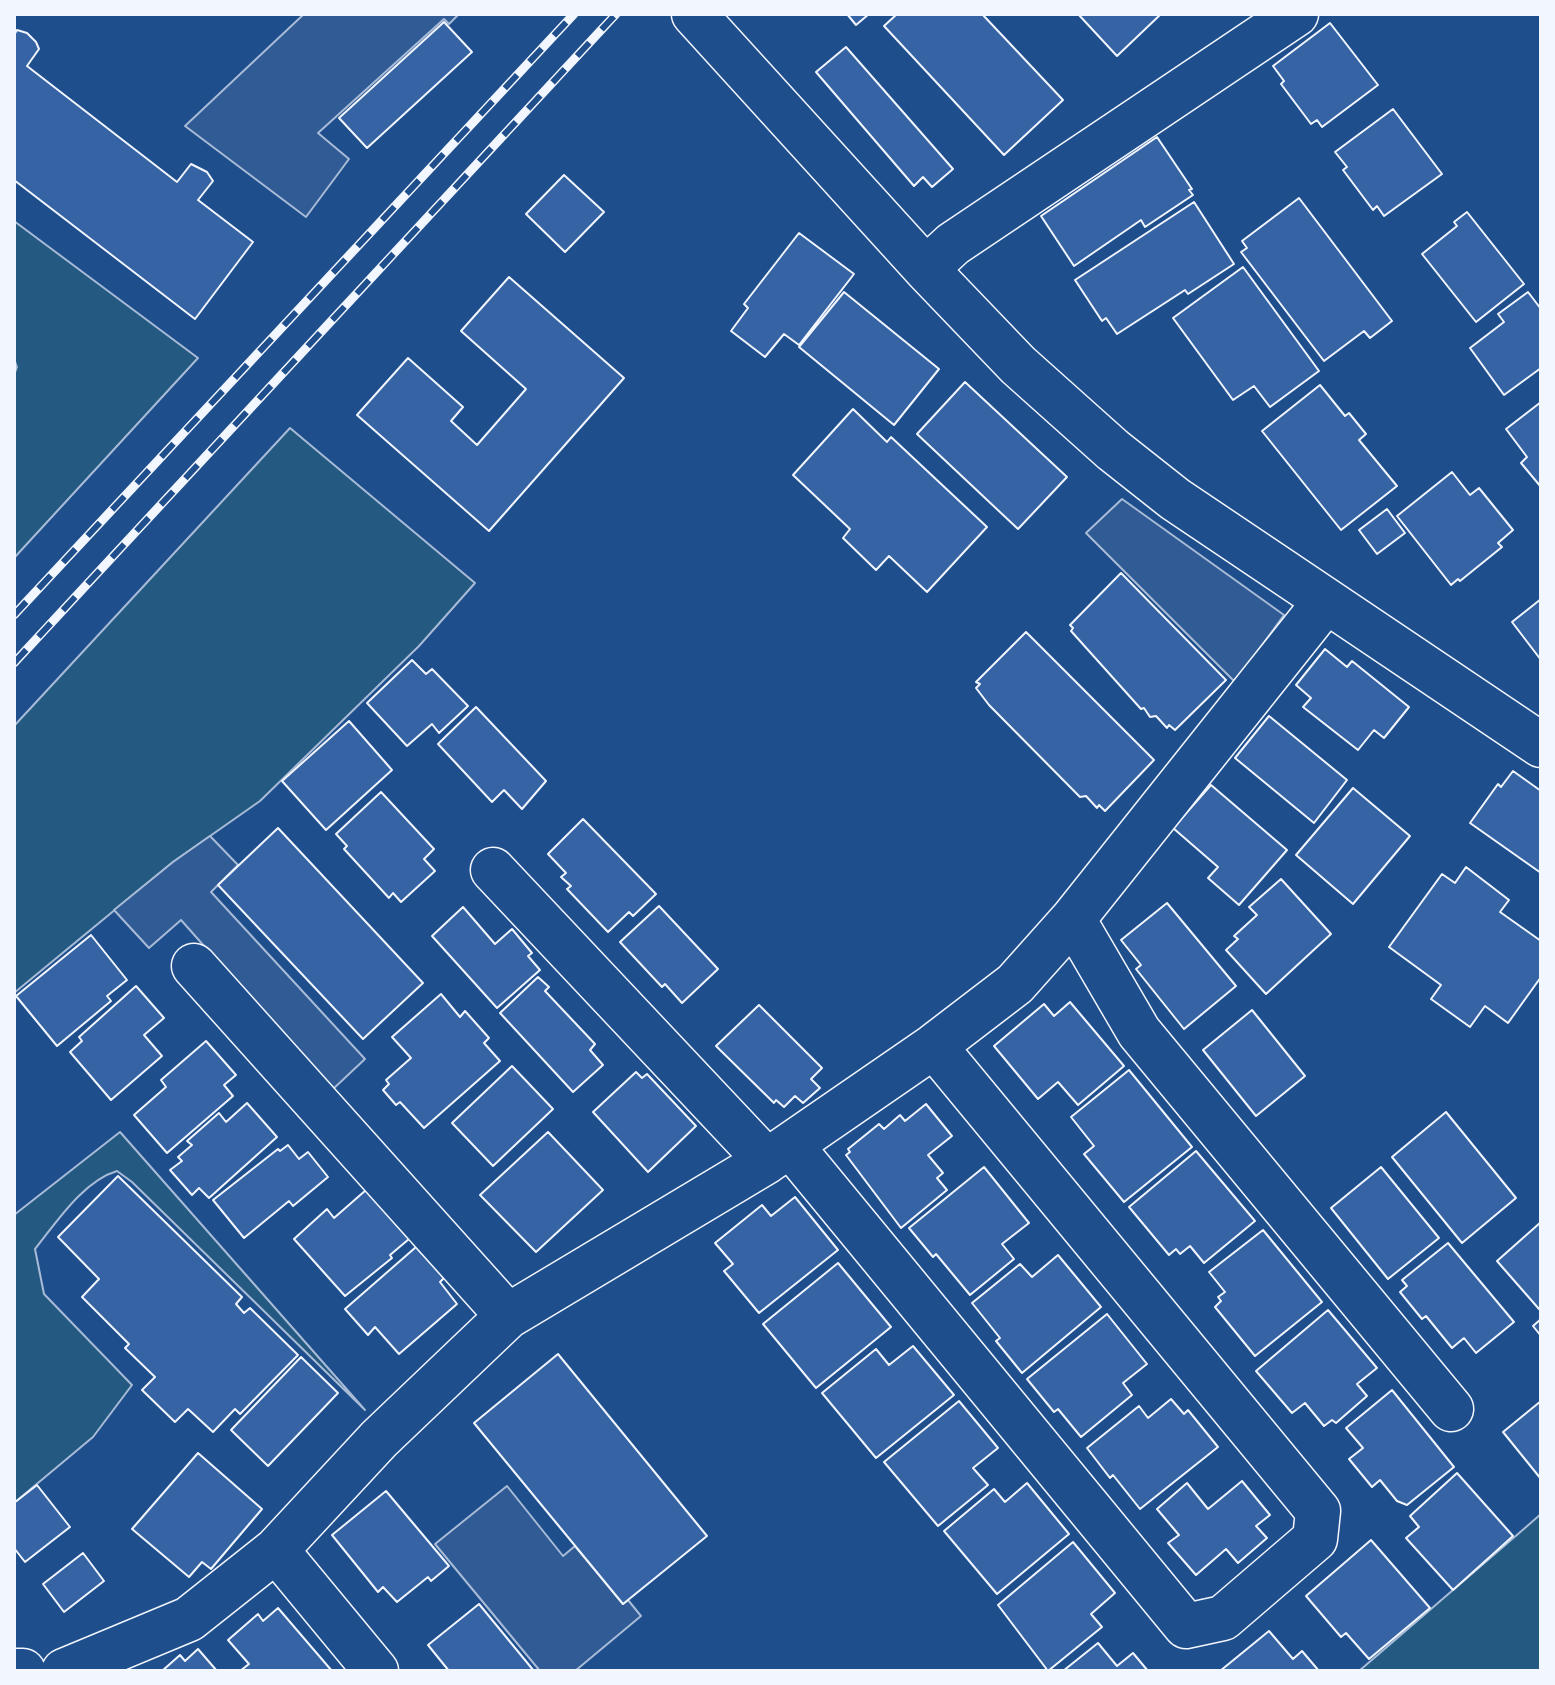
<!DOCTYPE html>
<style>
body{margin:0}
#map{position:relative;width:1555px;height:1685px;overflow:hidden;background:#1f4e8c;font-family:"Varela Round",sans-serif}
canvas{display:block}
.frame{position:absolute;inset:0;border:16px solid #f2f6ff;pointer-events:none}
</style>
<div id="map">
<canvas width="1555" height="1685"></canvas>
<div class="frame"></div>
</div>
<script>
const context = document.querySelector('canvas').getContext('2d');
context.lineJoin = 'round';
function fill(path, color) {
  context.fillStyle = color;
  context.fill(path, 'evenodd');
}
function stroke(path, color, width, dash) {
  context.strokeStyle = color;
  context.lineWidth = width;
  context.lineCap = dash ? 'butt' : 'round';
  context.setLineDash(dash || []);
  context.stroke(path);
}
const green = new Path2D(`
 M14,221L198,358L14,558V375L17,367L14,359Z
 M290,428L475,583L419,646L260,801L173,862L14,993V726Z
 M120,1132L365,1410L132,1182L117,1171C83,1181 56,1223 35,1249L44,1294L132,1385L93,1437L14,1503V1215Z
 M1541,1514V1671H1359L1518,1534Z`);
fill(green, '#245a82');
stroke(green, '#a8bbd7', 2);
const parking = new Path2D(`
 M304,14H459L449,24L444,19L318,133L349,159L306,217L185,126Z
 M1122,499L1284,615L1235,682L1086,533Z
 M210,836L238,865L211,892L365,1059L332,1090L181,920L149,948L114,910L173,862Z
 M507,1486L563,1556L575,1546L623,1604L628,1600L641,1616L575,1671H540L435,1544Z`);
fill(parking, '#305b95');
stroke(parking, '#a8bbd7', 2);
const building = new Path2D(`
 M847,14H869L856,25Z
 M897,14H982L1063,100L1004,155L884,26Z
 M1078,14H1161L1117,56Z
 M444,22L472,52L367,148L339,118Z
 M1330,23L1378,85L1322,127L1317,120L1311,124L1281,84L1284,81L1273,66Z
 M17,30L27,33L36,42L39,49L27,66L177,182L191,164L207,172L213,181L198,200L253,242L195,319L14,180V35Z
 M846,47L953,169L932,187L923,177L914,186L816,72Z
 M1393,109L1442,174L1384,216L1377,206L1373,210L1343,170L1347,167L1335,152Z
 M1157,137L1192,189L1189,190L1193,195L1145,227L1141,220L1074,266L1041,216Z
 M564,175L604,212L565,252L526,214Z
 M1299,198L1392,321L1370,338L1364,331L1324,361L1241,252L1247,248L1242,241Z
 M1194,202L1234,264L1188,294L1185,290L1117,334L1106,318L1102,321L1075,280Z
 M1467,212L1524,284L1476,322L1422,254L1457,226L1454,222Z
 M799,233L854,274L799,345L784,334L765,357L731,331L748,308L744,304Z
 M1243,267L1319,371L1270,407L1254,386L1233,400L1173,318Z
 M509,277L624,378L489,531L357,415L408,358L463,407L451,421L477,445L526,389L461,331Z
 M844,292L939,369L894,425L799,347Z
 M1528,292L1541,309V368L1504,395L1470,348L1504,322L1498,314Z
 M965,382L1067,477L1018,529L917,434Z
 M1320,385L1345,416L1349,413L1366,434L1359,440L1397,486L1341,530L1262,431Z
 M1541,402V487L1521,463L1527,457L1506,429Z
 M853,409L887,442L891,437L987,527L927,592L889,556L876,570L843,538L850,529L793,475Z
 M1452,472L1470,495L1479,488L1513,530L1498,543L1502,547L1460,581L1458,579L1451,585L1397,516Z
 M1387,509L1405,533L1377,554L1359,530Z
 M1121,573L1226,680L1175,730L1169,725L1167,728L1156,716L1150,717L1144,708L1141,709L1071,631L1073,628L1070,625Z
 M1541,599V660L1512,622Z
 M1026,632L1154,760L1105,811L1099,805L1097,808L1086,796L1080,797L989,705L976,688L980,684L976,682Z
 M1325,649L1347,667L1352,661L1409,707L1384,738L1374,730L1358,750L1303,707L1311,698L1296,685Z
 M412,660L426,674L432,669L468,706L439,733L432,724L407,746L367,703Z
 M476,707L546,781L522,809L504,790L492,802L438,744Z
 M1269,716L1347,780L1314,823L1235,758Z
 M349,721L392,770L326,830L282,781Z
 M1513,771L1541,791V873L1470,823L1498,784L1501,787Z
 M1211,785L1287,850L1239,905L1208,878L1218,867L1173,828Z
 M1353,788L1410,836L1353,904L1296,855Z
 M381,792L434,849L424,859L435,871L401,902L393,893L389,898L344,849L347,846L336,834Z
 M583,819L656,894L633,916L629,912L608,932L567,889L571,886L561,877L566,873L548,854Z
 M278,828L423,983L363,1039L218,885Z
 M1466,867L1509,900L1500,912L1541,941V977L1508,1023L1485,1006L1470,1027L1431,999L1441,985L1389,947L1442,874L1455,883Z
 M1281,879L1331,934L1266,994L1226,950L1238,939L1234,936L1257,915L1249,907Z
 M1167,903L1236,986L1184,1029L1136,969L1141,965L1121,940Z
 M659,906L718,969L682,1003L665,984L662,987L620,942Z
 M463,907L495,944L512,929L532,953L528,956L540,970L497,1008L432,936Z
 M91,935L127,980L107,996L111,1001L57,1046L16,996Z
 M538,977L549,987L545,991L595,1044L590,1050L603,1065L573,1092L500,1013Z
 M136,986L164,1018L144,1035L162,1056L111,1100L70,1052L82,1041L79,1037Z
 M441,994L460,1017L465,1011L489,1038L484,1043L500,1061L424,1128L400,1102L396,1105L383,1090L389,1084L386,1080L411,1058L392,1037Z
 M1070,1002L1124,1066L1078,1105L1058,1082L1038,1099L994,1046L1044,1004L1054,1016Z
 M759,1005L822,1068L811,1079L820,1088L803,1103L795,1096L784,1107L776,1100L774,1103L716,1046Z
 M1252,1010L1305,1076L1256,1116L1203,1050Z
 M206,1041L236,1075L224,1085L233,1096L167,1153L134,1115L166,1087L161,1080Z
 M512,1066L553,1109L493,1166L452,1123Z
 M1129,1070L1192,1147L1124,1202L1084,1154L1094,1146L1071,1117Z
 M636,1072L642,1078L647,1074L696,1126L648,1172L593,1112Z
 M247,1103L277,1137L209,1198L199,1188L192,1195L170,1170L182,1161L178,1157L192,1145L187,1141L219,1113L226,1122Z
 M926,1104L952,1136L928,1155L943,1173L937,1178L947,1190L901,1228L846,1155L850,1152L848,1149L879,1124L884,1129L900,1115L905,1121Z
 M1446,1112L1516,1198L1462,1243L1392,1157Z
 M548,1132L603,1190L536,1252L480,1195Z
 M288,1145L299,1159L308,1152L328,1177L293,1206L289,1201L244,1238L213,1200L278,1149L280,1151Z
 M1196,1151L1255,1221L1204,1263L1190,1246L1180,1254L1176,1249L1169,1255L1129,1207Z
 M984,1167L1029,1223L1002,1244L1014,1259L970,1295L936,1254L933,1257L909,1228Z
 M1381,1167L1439,1238L1388,1279L1331,1208Z
 M118,1176L242,1297L236,1304L244,1313L250,1308L298,1355L240,1414L235,1409L213,1432L188,1409L175,1422L142,1390L155,1377L125,1348L129,1344L82,1297L99,1279L58,1237Z
 M366,1190L409,1239L390,1255L392,1258L345,1296L294,1239L327,1209L334,1218Z
 M795,1197L838,1250L759,1313L724,1271L733,1264L715,1243L762,1205L771,1216Z
 M1541,1222V1307L1539,1309L1497,1261Z
 M1263,1230L1322,1302L1255,1356L1215,1307L1221,1301L1218,1297L1225,1292L1209,1272Z
 M1448,1243L1514,1322L1476,1353L1464,1338L1452,1348L1426,1316L1422,1319L1400,1292L1407,1286L1402,1280Z
 M416,1247L444,1278L440,1282L457,1304L399,1354L375,1327L368,1335L345,1309Z
 M1058,1255L1101,1307L1022,1373L996,1341L1000,1338L972,1303L1020,1264L1032,1277Z
 M838,1263L891,1327L816,1388L763,1324Z
 M1328,1310L1377,1368L1357,1384L1367,1396L1336,1423L1332,1420L1324,1426L1305,1403L1292,1413L1256,1371Z
 M1107,1314L1147,1364L1123,1383L1132,1395L1081,1437L1058,1409L1054,1412L1027,1379Z
 M1541,1319V1336L1533,1326Z
 M913,1346L954,1395L876,1458L822,1393L876,1349L889,1365Z
 M558,1354L707,1536L623,1604L474,1423Z
 M301,1357L338,1393L268,1466L231,1430Z
 M1392,1390L1454,1467L1407,1505L1397,1501L1380,1480L1372,1487L1349,1459L1363,1448L1346,1428Z
 M1171,1399L1184,1414L1188,1410L1218,1447L1140,1509L1113,1475L1110,1478L1087,1448L1139,1406L1148,1418Z
 M959,1401L998,1448L973,1468L988,1485L938,1526L884,1462Z
 M1541,1401V1479L1503,1432Z
 M198,1453L262,1509L211,1569L202,1562L189,1577L132,1529Z
 M1457,1473L1513,1536L1453,1590L1406,1538L1419,1527L1410,1516Z
 M1242,1481L1270,1515L1256,1526L1267,1538L1238,1563L1226,1549L1196,1575L1168,1543L1179,1535L1157,1509L1187,1483L1208,1509Z
 M1027,1483L1069,1534L997,1594L944,1531L994,1489L1005,1502Z
 M37,1485L70,1527L25,1562L14,1548V1503Z
 M386,1491L449,1566L431,1581L428,1577L397,1602L383,1587L378,1592L332,1535Z
 M1371,1540L1430,1608L1369,1659L1346,1633L1341,1637L1306,1596Z
 M1073,1542L1115,1593L1091,1614L1102,1627L1048,1671L998,1605Z
 M83,1553L104,1581L64,1612L43,1584Z
 M479,1604L534,1671H449L428,1645Z
 M278,1608L332,1671H240L249,1664L228,1640L258,1614L263,1621Z
 M1269,1631L1293,1659L1302,1651L1319,1671H1220Z
 M1098,1643L1117,1666L1133,1653L1148,1671H1063Z
 M198,1649L217,1671H162L180,1655L185,1661Z`);
fill(building, '#3563a3');
stroke(building, '#f2f6ff', 2);
const minor = new Path2D(`
 M694,14L926,269L1018,365L1113,450L1175,499L1541,745
 M926,269L953,244L1296,14
 M493,870L767,1161
 M1073,919L1139,1032L1451,1409
 M194,966L508,1316
 M791,1146L1186,1626L1223,1618L1315,1539L1318,1511L934,1046
 M276,1550L376,1671
 M14,1671H23
 M64,1671L189,1619L276,1550L379,1439L508,1316L767,1161L934,1046L1015,984L1073,919L1326,601`);
stroke(minor, '#f2f6ff', 47);
stroke(minor, '#1f4e8c', 44);
const rail = new Path2D(`
 M14,615L574,14
 M14,663L616,14`);
stroke(rail, '#f2f6ff', 9);
stroke(rail, '#1f4e8c', 6, [18]);
</script>
